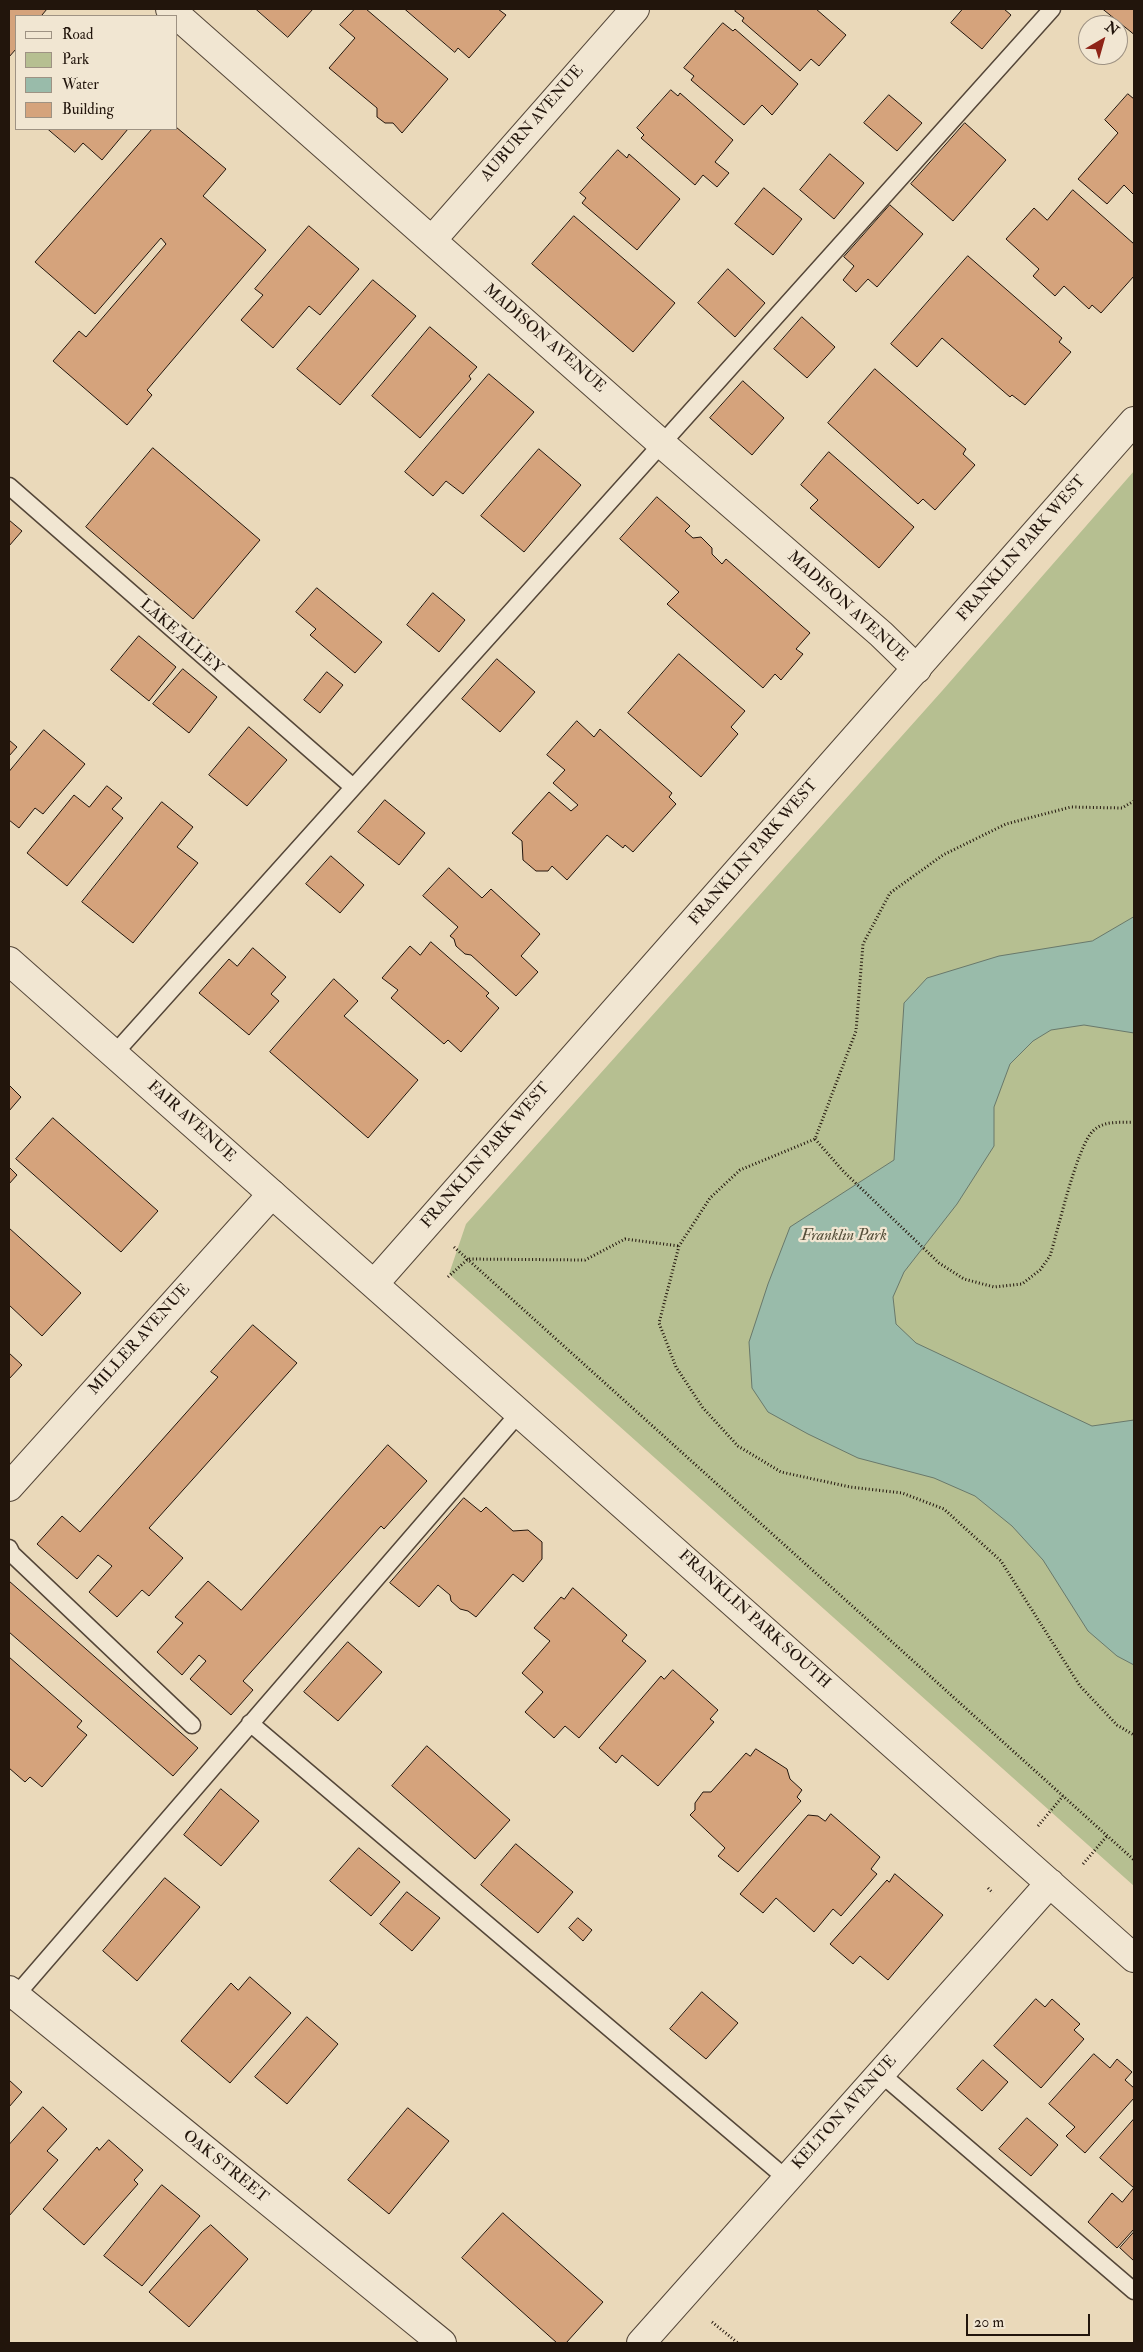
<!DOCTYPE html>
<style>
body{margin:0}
#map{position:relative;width:1143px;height:2352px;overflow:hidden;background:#ead9ba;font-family:"IM FELL Double Pica",serif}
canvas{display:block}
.frame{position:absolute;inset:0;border:10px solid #22150c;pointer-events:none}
.legend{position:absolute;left:15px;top:15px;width:162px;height:115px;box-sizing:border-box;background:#f1e6d2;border:1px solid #9e9283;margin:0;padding:6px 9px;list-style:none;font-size:15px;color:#22150c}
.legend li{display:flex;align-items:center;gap:10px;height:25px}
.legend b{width:25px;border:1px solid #9e9283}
.north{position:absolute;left:1078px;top:15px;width:50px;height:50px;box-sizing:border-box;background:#f1e6d2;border:1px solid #9e9283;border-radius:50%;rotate:38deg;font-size:14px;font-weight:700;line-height:20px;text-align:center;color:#22150c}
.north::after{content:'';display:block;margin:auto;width:18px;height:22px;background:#8f2418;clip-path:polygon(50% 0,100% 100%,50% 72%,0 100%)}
.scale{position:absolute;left:966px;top:2314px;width:124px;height:22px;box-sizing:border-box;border:2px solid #22150c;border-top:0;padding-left:6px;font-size:15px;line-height:18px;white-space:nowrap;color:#22150c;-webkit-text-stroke:4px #f1e6d2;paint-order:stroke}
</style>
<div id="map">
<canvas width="1143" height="2352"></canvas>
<div class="frame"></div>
<ul class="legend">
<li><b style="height:6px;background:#f1e6d2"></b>Road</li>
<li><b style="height:14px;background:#b6bf91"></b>Park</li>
<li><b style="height:14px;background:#9ba"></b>Water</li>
<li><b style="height:14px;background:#d5a37c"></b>Building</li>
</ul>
<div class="north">N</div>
<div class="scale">20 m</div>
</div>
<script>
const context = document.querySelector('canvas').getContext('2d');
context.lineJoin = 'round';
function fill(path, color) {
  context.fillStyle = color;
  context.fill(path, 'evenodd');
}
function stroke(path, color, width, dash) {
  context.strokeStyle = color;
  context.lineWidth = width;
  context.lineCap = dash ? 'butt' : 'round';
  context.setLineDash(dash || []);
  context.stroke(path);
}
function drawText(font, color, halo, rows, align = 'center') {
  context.font = font + ' "IM FELL Double Pica",serif';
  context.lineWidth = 4.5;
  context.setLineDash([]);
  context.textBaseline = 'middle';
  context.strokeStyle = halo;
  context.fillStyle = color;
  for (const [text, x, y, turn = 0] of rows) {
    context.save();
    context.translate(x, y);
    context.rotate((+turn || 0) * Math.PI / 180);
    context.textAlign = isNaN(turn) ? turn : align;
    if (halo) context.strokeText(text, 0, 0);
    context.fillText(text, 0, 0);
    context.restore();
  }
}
fill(new Path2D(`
 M1134,471V1886L449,1274L466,1224L942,691Z`), '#b6bf91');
const water = new Path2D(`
 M1134,917V1033L1084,1025L1051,1030L1033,1041L1010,1064L994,1107V1146L957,1204L904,1272L893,1297L896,1324L916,1343L1092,1426L1134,1420V1665L1117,1656L1088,1631L1043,1560L1012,1526L975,1496L934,1478L858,1458L808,1434L768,1412L752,1388L749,1342L768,1284L790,1227L894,1160L904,1003L927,978L999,956L1092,941Z`);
fill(water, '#9ba');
stroke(water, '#69796b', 1);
const building = new Path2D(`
 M9,9H47L42,15L43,16H16V49L9,57Z
 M256,9H313L288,37Z
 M355,9H366L448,79L402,133L393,123H385L377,117V108L329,68L355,38L340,25Z
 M405,9H498L506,15L469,58L458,48L455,52Z
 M737,9H816L846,35L819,66L811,59L800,71L742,21L744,18L735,11Z
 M963,9H1004L1011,15L982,49L951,23Z
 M1103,9H1134V34Z
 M723,23L733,31L735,29L798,84L772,115L762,105L744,125L691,80L694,76L684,68Z
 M671,90L678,96L680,93L733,140L715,162L729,173L717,187L703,175L695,185L641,138L644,135L637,128Z
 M1128,94L1134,99V195L1124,185L1107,204L1078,179L1118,133L1105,120Z
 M889,95L922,123L897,151L864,123Z
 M965,123L1006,160L953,221L911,184Z
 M176,127L226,169L203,196L266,250L147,390L152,395L127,425L53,361L79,331L86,337L166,244L161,238L95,314L35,262L152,129H176Z
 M48,129H128L102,160L83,143L75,152Z
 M618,150L627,158L629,154L680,199L637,250L582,203L586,198L580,193Z
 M830,154L864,183L834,219L800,190Z
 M764,188L802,219L773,255L735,224Z
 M1073,190L1134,244V276L1101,313L1092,305L1089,309L1064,286L1055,296L1033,276L1039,269L1006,239L1034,208L1047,220Z
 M890,205L923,234L877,287L868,279L856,292L843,280L854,266L844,257Z
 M574,216L675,303L633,352L532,264Z
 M309,226L359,269L320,315L309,306L273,348L241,320L263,295L255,289Z
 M968,256L1062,338L1059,342L1071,352L1025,405L1012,395L1010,397L942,338L917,367L891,344Z
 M728,269L765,303L735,337L698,303Z
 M373,280L416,316L340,405L297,369Z
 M802,317L835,347L807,378L774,349Z
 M430,327L477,367L469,376L471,379L420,438L372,396Z
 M875,369L966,449L963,454L975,465L935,510L923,499L918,504L828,423Z
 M489,374L534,412L463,494L446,481L433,496L405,472Z
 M743,381L784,418L752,455L710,418Z
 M153,448L260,540L193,619L86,527Z
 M539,449L581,485L524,552L481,516Z
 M829,452L914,527L879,568L810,508L818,500L801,485Z
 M657,497L690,526L685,531L693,538L701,537L712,548V554L722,564L726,559L810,633L796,649L803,654L781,680L775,674L763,688L667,604L679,592L620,539Z
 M9,520L22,531L9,546Z
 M317,588L382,642L355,673L310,635L316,629L296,612Z
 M433,593L465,620L439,652L407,625Z
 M139,636L176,667L149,701L111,670Z
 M679,654L745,711L731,727L738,734L701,777L628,713Z
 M497,659L535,692L500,732L462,699Z
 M183,669L217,697L189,733L153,704Z
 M327,672L343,685L320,713L304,700Z
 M577,721L594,737L600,729L672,793L669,797L676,804L633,852L625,845L623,848L607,835L567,880L552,866L548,871H536L523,860L522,841L512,833L549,792L571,811L578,805L553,783L565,770L547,755Z
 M249,727L287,760L247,806L209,775Z
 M44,730L85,764L43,814L35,808L19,828L9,820V772Z
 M9,740L17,747L9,756Z
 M107,786L122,798L112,809L123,818L67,886L27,853L74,795L89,807Z
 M385,800L425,833L399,865L358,832Z
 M162,802L193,827L177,847L198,863L133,943L82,902Z
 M331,856L364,885L340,913L306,884Z
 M449,868L482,898L491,889L540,934L521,956L538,972L516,996L471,955L465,954L456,946L454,939L450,936L458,927L423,896Z
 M431,942L489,993L486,996L499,1008L461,1052L448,1040L444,1044L391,998L398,990L382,978L410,946L420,955Z
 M253,948L286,977L271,994L279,1001L249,1035L199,993L229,959L237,966Z
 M334,979L358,1001L344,1016L418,1080L368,1138L270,1052Z
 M9,1085L21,1097L9,1111Z
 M53,1118L158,1211L121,1252L16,1159Z
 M9,1167L17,1175L9,1184Z
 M9,1228L81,1293L42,1336L9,1305Z
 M253,1325L297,1363L149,1528L183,1558L149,1596L142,1590L117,1617L89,1592L112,1566L98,1555L77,1579L37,1544L62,1516L80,1532L218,1377L211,1372Z
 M9,1353L22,1365L9,1379Z
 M388,1445L427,1481L384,1529L381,1526L243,1681L253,1690L231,1715L190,1679L206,1661L199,1655L182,1675L157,1652L183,1623L175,1617L208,1581L241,1610Z
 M464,1498L481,1512L486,1507L513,1531L528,1530L542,1542V1559L523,1582L513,1574L476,1617L468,1611L460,1609L451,1601L450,1595L438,1585L419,1607L390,1583Z
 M9,1581L198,1748L173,1776L9,1632Z
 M573,1588L627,1635L622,1641L646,1661L579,1738L565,1726L554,1738L525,1712L543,1692L522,1673L550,1641L534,1628L561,1597L564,1599Z
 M348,1642L382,1672L338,1721L304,1692Z
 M9,1657L82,1721L77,1727L87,1735L42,1787L30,1777L25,1782L9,1768Z
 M673,1670L718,1710L710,1719L714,1722L658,1786L622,1755L616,1763L599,1748L661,1676L664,1679Z
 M427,1746L510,1820L475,1859L392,1786Z
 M756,1749L787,1769L790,1779L802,1790L797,1797L801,1801L738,1872L718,1856L725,1848L690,1815L695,1810V1803L703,1792H711L746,1753L750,1756Z
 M221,1789L259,1821L221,1866L184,1835Z
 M831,1814L880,1857L871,1869L877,1874L841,1916L833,1909L814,1932L776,1898L763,1913L740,1894L808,1815L818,1816L825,1821Z
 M516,1844L573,1892L538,1933L481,1885Z
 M359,1848L400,1882L371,1916L330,1881Z
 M895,1874L943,1915L888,1980L860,1956L853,1964L830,1944L887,1880L889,1882Z
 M165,1878L200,1907L137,1981L103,1951Z
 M407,1892L440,1918L412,1951L380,1924Z
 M578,1918L592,1930L583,1941L569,1928Z
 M250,1977L291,2013L230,2083L181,2041L231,1983L238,1990Z
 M702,1992L738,2023L706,2059L670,2029Z
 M1036,1999L1045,2007L1052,1999L1080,2024L1074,2030L1084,2039L1041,2088L994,2046Z
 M307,2017L338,2044L287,2104L255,2077Z
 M1094,2054L1110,2068L1117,2059L1132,2072L1125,2080L1134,2088V2098L1085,2153L1066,2136L1075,2127L1049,2104Z
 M983,2060L1008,2082L982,2111L957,2089Z
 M9,2080L22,2092L9,2107Z
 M43,2107L67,2129L47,2151L58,2160L9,2216V2145Z
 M408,2108L449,2141L389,2214L348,2180Z
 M1027,2118L1058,2145L1031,2176L999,2149Z
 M1134,2119V2188L1100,2158Z
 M109,2140L143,2170L134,2180L138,2184L84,2245L43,2209L97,2147L99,2150Z
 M162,2185L200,2216L142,2286L104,2256Z
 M1134,2188V2229L1117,2248L1088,2222L1112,2193L1122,2202Z
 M503,2213L603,2302L566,2343H557L462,2258Z
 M211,2225L248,2259L189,2327L149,2292L202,2232Z
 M1134,2232V2261L1120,2248Z`);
fill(building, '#d5a37c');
stroke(building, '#22150c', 1);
const service = new Path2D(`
 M9,486L353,787
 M114,1054L1052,9
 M9,1548L12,1554L192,1725
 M250,1723L787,2179
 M11,2001L520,1412
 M880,2073L1134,2291`);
const minor = new Path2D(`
 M170,9L662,444L881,634L917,669
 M432,240L635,9
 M9,961L272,1194
 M9,1990L442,2343`);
const tertiary = new Path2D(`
 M374,1284L1134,421
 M9,1487L272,1194L1134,1958
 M641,2343L1050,1883`);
stroke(service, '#544638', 19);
stroke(minor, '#544638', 30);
stroke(tertiary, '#544638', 30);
stroke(new Path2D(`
 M1134,801L1122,808L1071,807L1006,824L943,855L890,893L863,944L856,1031L815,1139L740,1170L710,1198L679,1246L659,1323L676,1367L703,1408L738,1446L781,1472L850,1487L902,1493L944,1509L1001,1561L1080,1686L1117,1725L1134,1735
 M815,1139L844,1172L939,1263L964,1279L994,1287L1022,1284L1040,1270L1050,1256C1058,1230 1077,1146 1093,1131C1104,1120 1120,1123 1134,1122
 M454,1247L1134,1860
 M448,1277L468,1259L585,1260L625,1239L679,1246
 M1038,1826L1063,1796
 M1083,1864L1107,1836
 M988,1888L993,1893
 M712,2322L738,2343`), '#22150c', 3, [1, 2.5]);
stroke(service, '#f1e6d2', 16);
stroke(minor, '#f1e6d2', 28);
stroke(tertiary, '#f1e6d2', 28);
drawText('16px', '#22150c', '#f1e6d2', [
 ["AUBURN AVENUE",533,124,-49],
 ["MADISON AVENUE",544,339,41],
 ["FRANKLIN PARK WEST",1022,549,-49],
 ["MADISON AVENUE",847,607,42],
 ["LAKE ALLEY",181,637,41],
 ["FRANKLIN PARK WEST",754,853,-49],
 ["FAIR AVENUE",191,1122,42],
 ["FRANKLIN PARK WEST",486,1156,-49],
 ["MILLER AVENUE",140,1340,-48],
 ["FRANKLIN PARK SOUTH",754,1620,42],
 ["KELTON AVENUE",845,2113,-48],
 ["OAK STREET",225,2167,39]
]);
drawText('italic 16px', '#56503b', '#f1e6d2', [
 ["Franklin Park",844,1237]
]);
</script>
